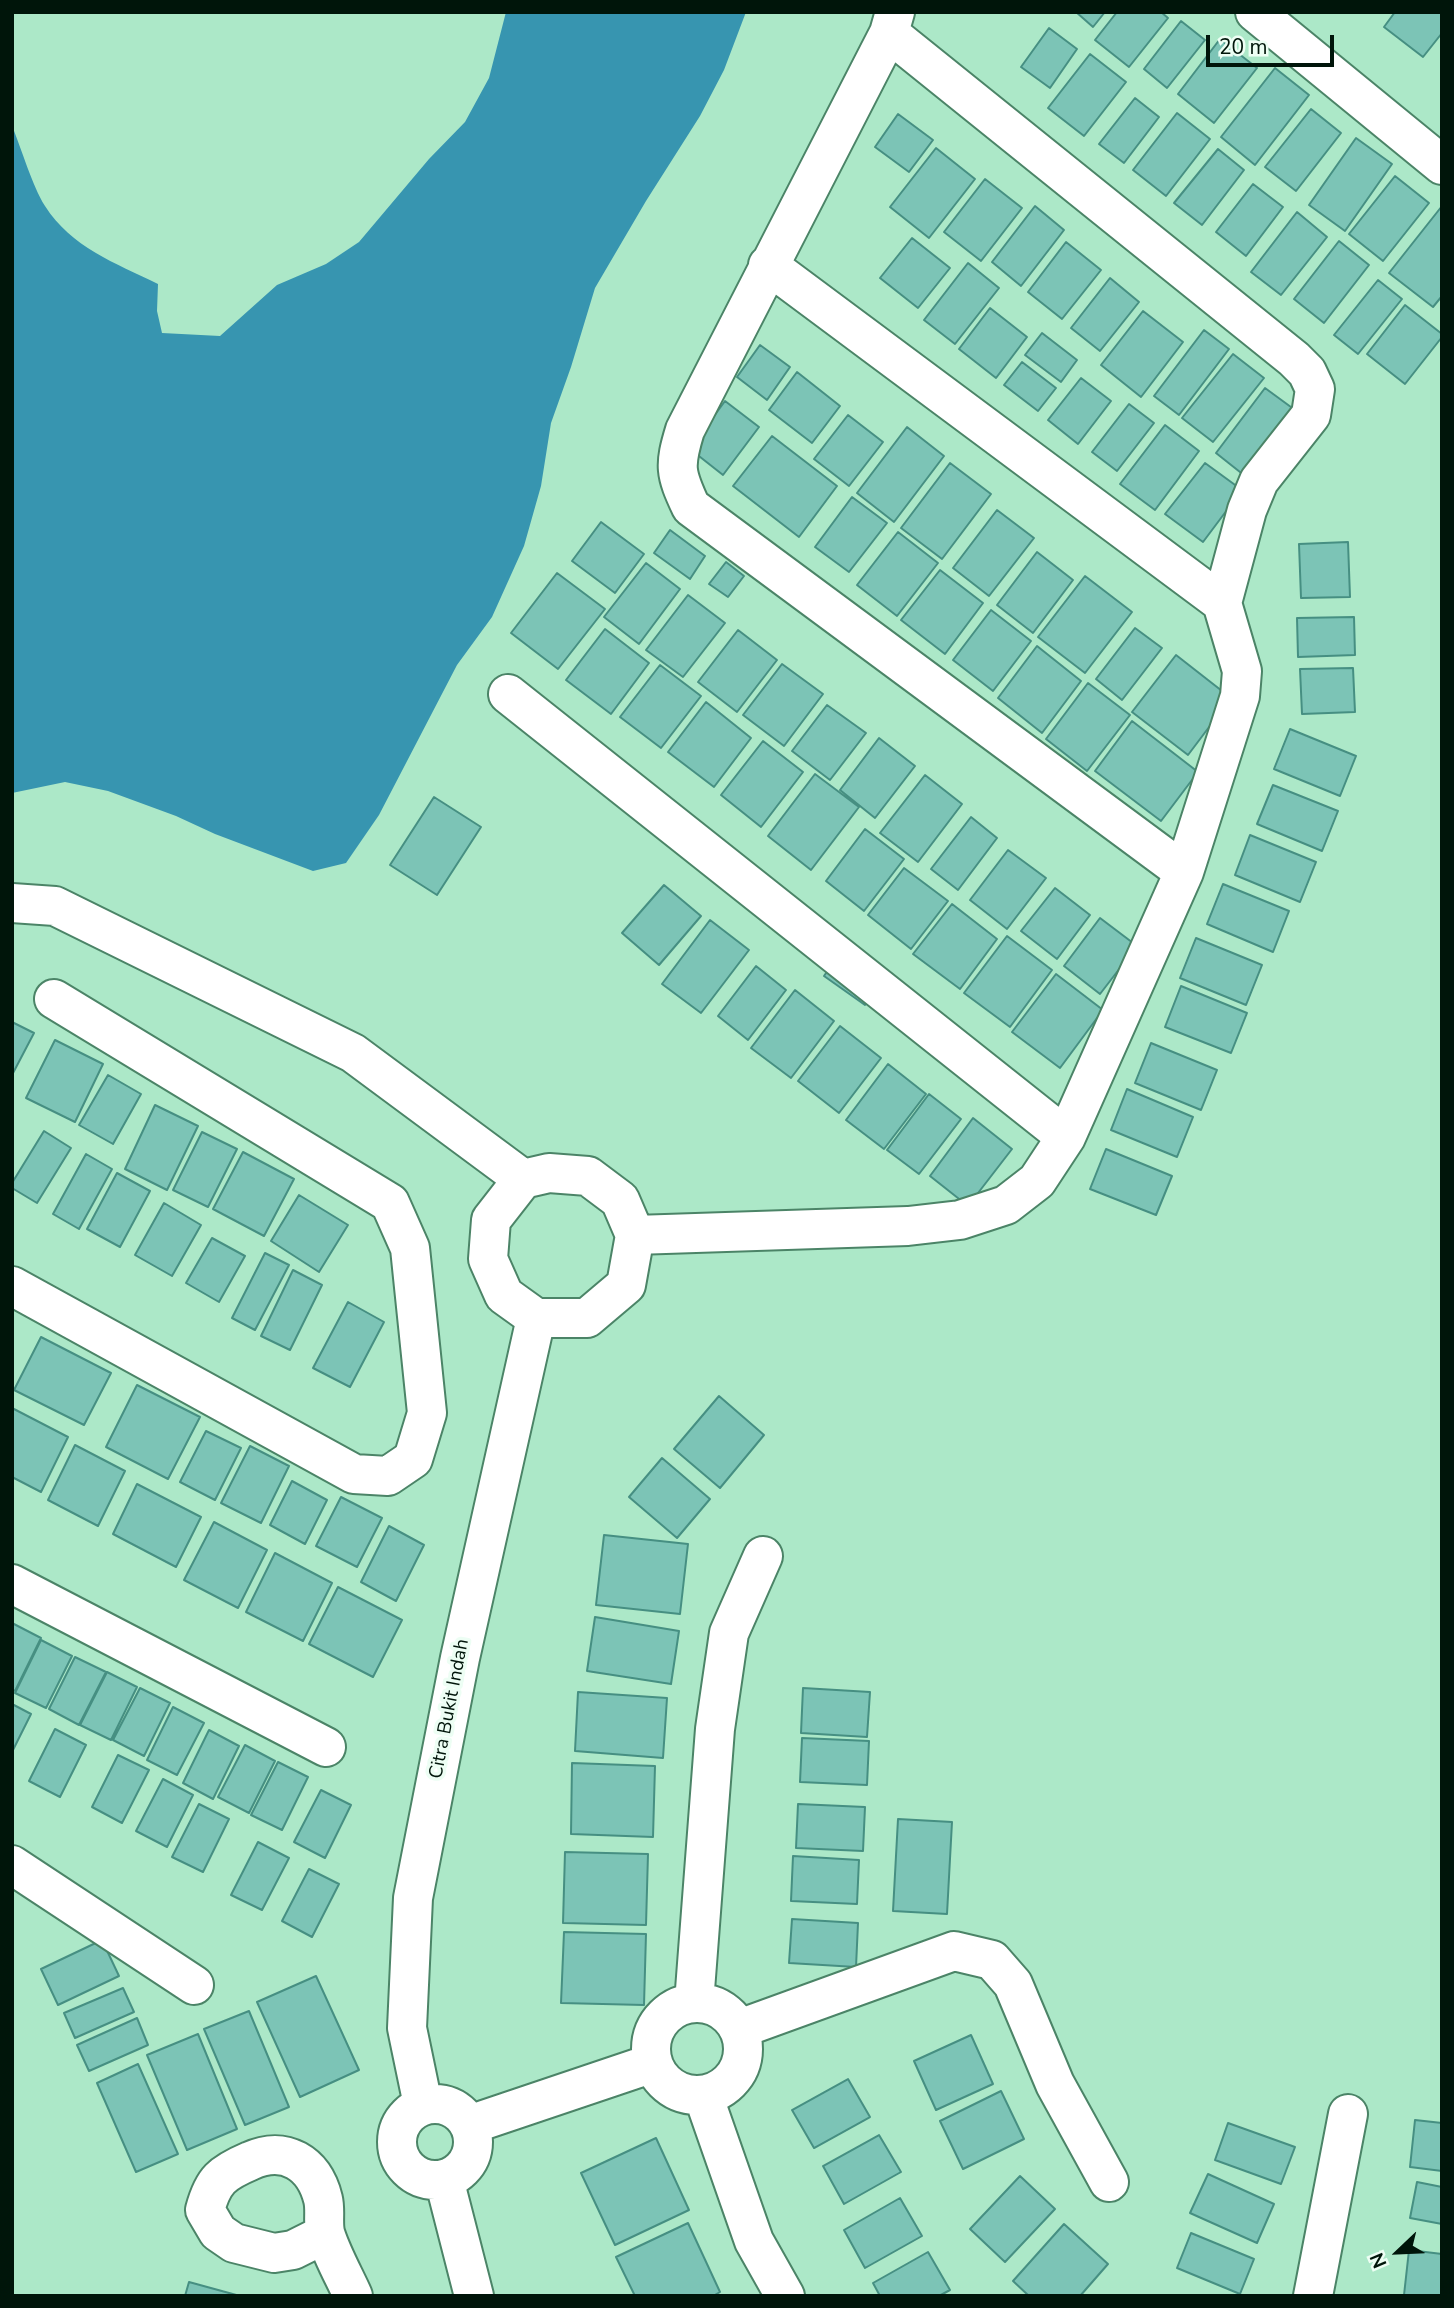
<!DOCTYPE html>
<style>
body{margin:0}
#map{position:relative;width:1454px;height:2308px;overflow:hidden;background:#ace8c8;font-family:"Nunito Sans",sans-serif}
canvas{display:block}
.frame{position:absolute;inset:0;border:14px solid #00150a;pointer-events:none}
.north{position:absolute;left:1363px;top:2217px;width:70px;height:70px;-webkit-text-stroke:5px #edfef4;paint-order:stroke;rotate:247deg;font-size:19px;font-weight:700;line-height:28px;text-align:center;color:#00150a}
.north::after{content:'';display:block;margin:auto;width:24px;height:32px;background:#00150a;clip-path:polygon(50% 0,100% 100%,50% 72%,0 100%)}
.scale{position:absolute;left:1206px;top:35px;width:128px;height:32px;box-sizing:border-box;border:4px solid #00150a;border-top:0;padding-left:9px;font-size:21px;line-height:24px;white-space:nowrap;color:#00150a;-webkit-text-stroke:5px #edfef4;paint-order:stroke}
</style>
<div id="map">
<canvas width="1454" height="2308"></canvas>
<div class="frame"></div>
<div class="north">N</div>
<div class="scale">20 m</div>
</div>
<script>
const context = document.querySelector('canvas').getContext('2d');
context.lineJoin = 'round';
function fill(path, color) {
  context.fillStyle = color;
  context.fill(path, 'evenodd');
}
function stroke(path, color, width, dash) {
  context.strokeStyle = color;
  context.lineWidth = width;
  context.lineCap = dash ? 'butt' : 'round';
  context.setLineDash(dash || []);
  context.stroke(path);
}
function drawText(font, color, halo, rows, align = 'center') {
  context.font = font + ' "Nunito Sans",sans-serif';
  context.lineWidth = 7;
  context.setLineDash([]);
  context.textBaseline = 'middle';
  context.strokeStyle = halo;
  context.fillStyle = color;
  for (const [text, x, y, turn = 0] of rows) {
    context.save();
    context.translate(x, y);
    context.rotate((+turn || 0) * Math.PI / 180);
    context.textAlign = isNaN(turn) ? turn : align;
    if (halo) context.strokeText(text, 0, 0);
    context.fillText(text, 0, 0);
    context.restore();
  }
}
fill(new Path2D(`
 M506,12H746L724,70L700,116L646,201L595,288L571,367L551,423L541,486L524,546L492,617L457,665L379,815L346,863L313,871L215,834L176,816L108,791L65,782L12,793V126C22,150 32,185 45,206C71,247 115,263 158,284L157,311L162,333L220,336L277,285L326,264L359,242L429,159L465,122L489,78Z`), '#3795b0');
const building = new Path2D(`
 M1076,12H1105L1093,27Z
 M1117,12H1161L1168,18L1129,67L1095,40Z
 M1395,12H1442V33L1423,57L1384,27Z
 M1181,21L1205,40L1167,88L1144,69Z
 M1049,28L1077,49L1050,88L1021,67Z
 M1220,39L1257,68L1214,123L1178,94Z
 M1090,54L1126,82L1084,136L1048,108Z
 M1275,68L1309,95L1255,165L1221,137Z
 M1135,98L1159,117L1124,163L1099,144Z
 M1311,109L1341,133L1296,191L1265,167Z
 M1177,113L1210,139L1166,196L1133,170Z
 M898,114L933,140L909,172L875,147Z
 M1356,138L1392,164L1345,231L1309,205Z
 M936,148L975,179L929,238L890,207Z
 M1218,149L1244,170L1202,225L1174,203Z
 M1395,176L1429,203L1383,261L1349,234Z
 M985,179L1022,208L981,261L944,232Z
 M1253,184L1283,207L1246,256L1216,232Z
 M1035,206L1064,230L1021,286L992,262Z
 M1442,206V296L1433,307L1389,273Z
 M1297,212L1327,237L1281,295L1251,272Z
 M912,238L950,268L918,308L880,278Z
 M1339,241L1369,265L1324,323L1294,299Z
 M1066,242L1101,270L1062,319L1028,292Z
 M968,263L999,288L955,344L924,320Z
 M1110,278L1139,302L1100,351L1071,328Z
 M1378,280L1402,299L1358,354L1334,335Z
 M1405,305L1442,334V337L1405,384L1367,354Z
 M990,308L1027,337L996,378L959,349Z
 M1143,311L1183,342L1141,397L1101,365Z
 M1204,330L1229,349L1179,415L1154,396Z
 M1042,333L1077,360L1061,382L1025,355Z
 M760,345L790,367L767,400L737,377Z
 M1233,354L1264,378L1213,442L1182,418Z
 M1022,362L1056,388L1038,411L1004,385Z
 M797,372L840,406L812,443L769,410Z
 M1081,378L1111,401L1078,444L1048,420Z
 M1265,388L1295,410L1245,476L1216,453Z
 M725,401L759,427L723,475L690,449Z
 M1129,404L1154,423L1117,471L1092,452Z
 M848,415L883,442L849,486L814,459Z
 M1165,425L1199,451L1155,510L1120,484Z
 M907,427L944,456L894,522L857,493Z
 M772,436L837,486L799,537L733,486Z
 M950,463L991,494L942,559L901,528Z
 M1205,463L1242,490L1203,542L1165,514Z
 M852,497L887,523L849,572L815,547Z
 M997,510L1034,538L989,596L953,568Z
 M601,522L644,554L615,593L572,561Z
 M670,530L705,556L690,579L654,553Z
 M898,532L938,563L897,616L857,585Z
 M1348,542L1350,597L1301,598L1299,544Z
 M1037,552L1073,580L1033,633L997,605Z
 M726,562L744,576L728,597L709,584Z
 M646,563L680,589L639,644L604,617Z
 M940,570L983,603L945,654L901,620Z
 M557,573L605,609L558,669L511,633Z
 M1085,576L1132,612L1085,673L1038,637Z
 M688,595L725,623L683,677L646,650Z
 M991,610L1031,641L993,691L953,660Z
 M1354,617L1355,655L1298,657L1297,618Z
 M1135,628L1162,648L1122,700L1096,679Z
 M605,629L649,663L611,714L566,680Z
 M738,630L777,660L737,712L698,682Z
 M1037,646L1081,681L1042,733L998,698Z
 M1176,655L1231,698L1188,755L1132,712Z
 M782,664L823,694L784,746L743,715Z
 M660,665L701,696L661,748L620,717Z
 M1353,668L1355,712L1302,714L1300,669Z
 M1088,683L1130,715L1087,771L1046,739Z
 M706,702L751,738L714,787L668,752Z
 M827,705L866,733L830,780L792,751Z
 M1132,721L1198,772L1161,821L1095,771Z
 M1290,729L1356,756L1340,796L1274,769Z
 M879,738L915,766L875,818L840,790Z
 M763,741L803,772L761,827L721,795Z
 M815,774L859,807L811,870L768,836Z
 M925,775L962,804L918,862L880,833Z
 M1273,785L1338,811L1322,851L1257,824Z
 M434,797L481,827L437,895L390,865Z
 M971,817L997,838L958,890L931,869Z
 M865,829L904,859L864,911L826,881Z
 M1250,835L1316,862L1300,902L1235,875Z
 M1008,850L1046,878L1007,929L970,900Z
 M904,868L948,901L911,949L868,915Z
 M1223,884L1289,911L1273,952L1207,924Z
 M664,885L701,916L659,965L622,933Z
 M1055,888L1090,915L1057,959L1021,931Z
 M952,904L997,939L960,989L913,954Z
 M1100,918L1137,946L1100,994L1064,966Z
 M710,920L749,950L701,1013L662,984Z
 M1007,936L1052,970L1010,1027L964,993Z
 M1196,938L1262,965L1246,1005L1180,978Z
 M835,960L876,989L865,1005L824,976Z
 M756,966L786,990L748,1040L718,1016Z
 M1056,974L1103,1010L1060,1068L1012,1032Z
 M1181,986L1247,1013L1231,1053L1165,1027Z
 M795,990L834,1021L791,1078L751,1048Z
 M12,1022L34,1033L12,1075Z
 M840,1026L881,1058L839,1113L798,1081Z
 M55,1040L103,1064L75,1122L26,1098Z
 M1151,1043L1217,1070L1201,1110L1135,1083Z
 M888,1064L926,1094L884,1149L846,1120Z
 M108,1075L141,1094L113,1144L79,1125Z
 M1127,1089L1193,1117L1177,1157L1111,1130Z
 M929,1094L961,1119L919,1174L887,1150Z
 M155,1105L198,1126L167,1190L125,1169Z
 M973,1118L1012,1149L968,1206L930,1176Z
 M44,1131L71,1148L37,1203L12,1188V1183Z
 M202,1132L237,1149L208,1207L173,1190Z
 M1106,1149L1172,1176L1156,1215L1090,1189Z
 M243,1152L294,1179L264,1236L213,1209Z
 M86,1154L112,1169L79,1229L53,1214Z
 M117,1173L150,1191L120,1247L87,1229Z
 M299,1195L348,1225L319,1272L271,1241Z
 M164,1203L201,1225L172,1276L135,1255Z
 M212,1238L245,1256L219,1302L186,1283Z
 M265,1253L289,1265L255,1330L232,1318Z
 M293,1270L322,1285L290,1350L261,1336Z
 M348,1302L384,1322L350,1387L313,1368Z
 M41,1337L111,1373L84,1425L14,1390Z
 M137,1385L200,1417L168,1479L106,1447Z
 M719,1396L764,1435L720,1488L674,1449Z
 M12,1408L68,1437L41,1492L12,1477Z
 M206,1431L241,1448L215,1500L180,1482Z
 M75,1445L125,1471L98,1526L48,1500Z
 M250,1446L289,1466L261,1523L221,1503Z
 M662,1458L710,1499L677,1538L629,1497Z
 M292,1481L327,1500L305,1544L270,1525Z
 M137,1484L201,1517L176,1567L113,1534Z
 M341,1497L382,1518L357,1567L316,1546Z
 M214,1522L267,1550L238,1608L184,1580Z
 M389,1526L424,1545L396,1601L361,1582Z
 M604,1535L688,1544L680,1614L596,1605Z
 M275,1553L332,1583L303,1641L246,1612Z
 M338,1587L402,1620L373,1677L309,1644Z
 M595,1617L679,1631L671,1684L587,1671Z
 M12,1623L41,1638L15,1691L12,1689Z
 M41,1640L72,1656L46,1708L15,1693Z
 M75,1657L106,1672L79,1725L49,1709Z
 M107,1672L137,1687L111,1740L80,1725Z
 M140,1688L170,1703L144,1756L113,1740Z
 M803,1688L870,1692L867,1737L801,1733Z
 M578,1692L667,1698L663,1758L575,1751Z
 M12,1704L31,1714L12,1752Z
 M173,1707L204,1723L177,1775L147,1760Z
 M55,1729L86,1745L60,1797L29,1781Z
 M209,1730L239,1746L213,1799L183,1783Z
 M802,1738L869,1741L867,1785L800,1782Z
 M245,1745L275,1761L249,1813L218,1797Z
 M118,1755L149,1770L122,1823L92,1807Z
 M278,1762L308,1777L282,1830L251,1815Z
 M572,1763L655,1766L653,1837L571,1834Z
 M163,1779L193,1795L167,1847L136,1831Z
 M321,1790L351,1805L325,1858L294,1842Z
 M199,1804L229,1819L203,1872L172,1857Z
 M798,1804L865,1807L863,1851L796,1848Z
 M898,1819L952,1822L947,1914L893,1911Z
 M258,1842L289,1858L262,1910L231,1895Z
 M565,1852L648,1854L646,1925L563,1923Z
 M793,1856L859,1860L857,1904L791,1901Z
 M309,1869L339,1884L312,1937L282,1921Z
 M792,1919L858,1923L856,1967L789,1963Z
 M564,1932L646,1934L644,2005L561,2003Z
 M102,1940L119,1976L58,2005L41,1969Z
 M316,1976L359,2070L300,2097L257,2002Z
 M123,1988L134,2012L75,2038L64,2013Z
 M249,2011L289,2107L245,2125L204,2029Z
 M137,2018L148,2045L89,2071L77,2045Z
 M198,2034L237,2129L187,2150L147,2055Z
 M971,2035L993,2084L936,2110L914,2061Z
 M138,2064L178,2154L136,2172L97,2083Z
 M848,2079L870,2117L814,2148L792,2110Z
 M1001,2091L1024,2139L963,2169L940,2121Z
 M1415,2120L1442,2123V2171L1410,2167Z
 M1228,2123L1295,2147L1281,2184L1215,2160Z
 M879,2135L901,2172L844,2204L823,2166Z
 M656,2138L689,2210L615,2245L581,2173Z
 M1208,2174L1274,2204L1257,2243L1190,2213Z
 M1020,2176L1055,2209L1005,2262L970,2229Z
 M1417,2182L1442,2187V2224L1410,2218Z
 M900,2198L922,2236L865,2268L844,2230Z
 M688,2223L720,2292L713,2296H635L616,2257Z
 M1064,2224L1108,2264L1080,2296H1029L1013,2281Z
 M1191,2233L1254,2259L1240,2294L1177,2268Z
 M1409,2250L1442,2254V2296L1404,2295Z
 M928,2252L950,2290L939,2296H880L873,2283Z
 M189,2282L240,2296H185Z`);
fill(building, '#7cc4b6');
stroke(building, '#468f82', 2);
const street = new Path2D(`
 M895,12L889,33L685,430C674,466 675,473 691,507L1184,872
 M1255,12L1442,165
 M768,265L1222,603
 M508,694L1066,1137
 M12,903L55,906L353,1053L523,1179
 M549,1173L588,1176L620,1200L635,1235L626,1285L587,1318H536L504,1295L488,1259L491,1220L523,1179Z
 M635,1235L908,1226L960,1220L1006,1205L1037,1181L1066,1137L1184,872L1240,696L1242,671L1222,603L1247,510L1259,481L1311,415L1315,389L1307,372L1294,359L889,33
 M12,1286L354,1474L388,1476L413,1459L427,1413L410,1248L390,1203L54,999
 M12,1584L326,1747
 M12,1865L194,1985
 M694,2003L715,1729L729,1633L763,1556
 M651 2049a46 46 0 1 1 92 0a46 46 0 1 1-92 0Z
 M739,2029L954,1951L992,1960L1013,1984L1055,2084L1109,2182
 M703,2095L754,2241L785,2296
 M397 2142a38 38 0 1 1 76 0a38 38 0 1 1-76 0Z
 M423,2105L407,2028L413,1898L460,1658L536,1318
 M469,2125L653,2063
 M444,2179L474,2296
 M325,2234L293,2250L274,2253L234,2243L218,2232L205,2210C213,2180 222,2173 250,2161C285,2145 314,2163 323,2199C326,2211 322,2225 326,2236C333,2257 344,2276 353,2296
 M1313,2296L1348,2114`);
stroke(street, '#4b8467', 42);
stroke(street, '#fff', 38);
drawText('19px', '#00150a', '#edfef4', [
 ["Citra Bukit Indah",450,1709,-79]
]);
</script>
